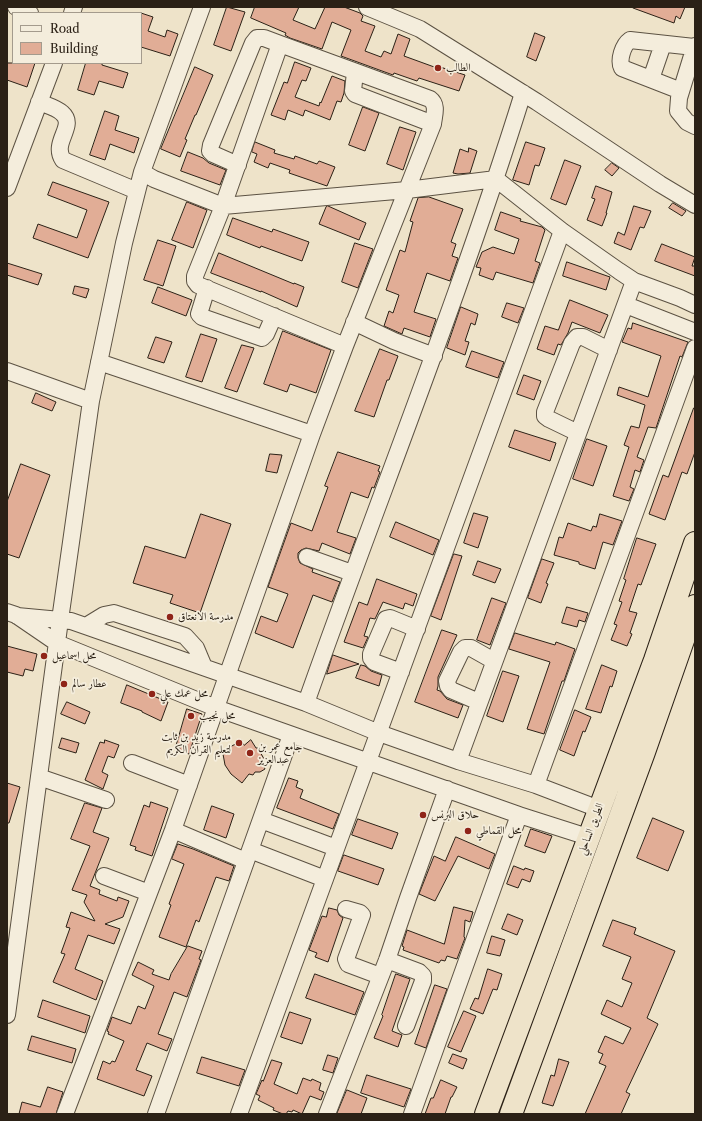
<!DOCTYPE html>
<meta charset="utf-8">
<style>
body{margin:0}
#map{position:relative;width:702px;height:1121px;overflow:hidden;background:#eee3c9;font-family:"Libre Caslon Text",serif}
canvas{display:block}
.frame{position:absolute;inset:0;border:8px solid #2b2116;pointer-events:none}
.legend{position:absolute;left:12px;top:12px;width:130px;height:52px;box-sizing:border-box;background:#f4eddc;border:1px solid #a49b8d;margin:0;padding:5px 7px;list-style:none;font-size:12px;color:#2b2116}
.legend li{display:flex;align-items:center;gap:8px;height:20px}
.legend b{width:20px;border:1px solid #a49b8d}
</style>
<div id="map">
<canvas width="702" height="1121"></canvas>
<div class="frame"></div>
<ul class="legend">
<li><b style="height:5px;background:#f4eddc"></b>Road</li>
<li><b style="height:11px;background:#e1ad96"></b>Building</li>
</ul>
</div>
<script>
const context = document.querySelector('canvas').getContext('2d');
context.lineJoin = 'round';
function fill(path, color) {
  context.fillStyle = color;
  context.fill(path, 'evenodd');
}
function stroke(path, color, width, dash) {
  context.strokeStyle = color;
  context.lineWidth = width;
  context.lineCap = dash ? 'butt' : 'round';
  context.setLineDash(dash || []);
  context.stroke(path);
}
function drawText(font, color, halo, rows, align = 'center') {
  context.font = font + ' "Libre Caslon Text",Amiri,serif';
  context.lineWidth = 3.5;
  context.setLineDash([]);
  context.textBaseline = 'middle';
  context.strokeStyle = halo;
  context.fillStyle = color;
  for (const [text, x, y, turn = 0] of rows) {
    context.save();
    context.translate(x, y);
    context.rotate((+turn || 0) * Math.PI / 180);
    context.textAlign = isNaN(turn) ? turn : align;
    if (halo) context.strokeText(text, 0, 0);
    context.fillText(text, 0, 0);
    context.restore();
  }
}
const building = new Path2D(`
 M227,7L245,12L231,51L214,45Z
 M255,7H299L293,20L315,29L325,7H344L360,13L363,16L361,21L375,26L365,51L381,57L384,51L391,54L398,34L410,39L404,56L437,68V66L465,75L459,91L419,78L417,81L394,73L393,75L341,56L351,30L332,22L322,49L290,38L285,35L286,33L251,18Z
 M633,7H685L680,19L676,16L674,23L633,8Z
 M141,13L153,17L148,31L165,37L167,30L178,34L170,56L141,47Z
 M535,33L545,37L536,61L527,57Z
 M295,62L311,68L306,81L302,80L295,97L319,106L320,102L321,103L332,76L345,81L344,93L341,102L337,101L330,120L305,110L303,116L288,110L285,120L271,115L284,82L287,83Z
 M7,63H35L27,87L7,80Z
 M86,63H102V65L128,73L123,88L99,81L94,95L78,90Z
 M195,67L213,75L196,115H195L185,139L187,140L180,157L161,149Z
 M363,107L379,113L365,151L349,145Z
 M105,111L119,116L115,130L139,138L134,153L110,144L105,160L90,155Z
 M400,127L416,132L403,170L387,164Z
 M255,142L275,150L274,153L294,159L295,156L317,164L319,161L335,167L327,186L289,173L290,170L270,163L268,168L254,162L257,154L252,152Z
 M526,142L545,148L539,166L535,165L529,185L513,180Z
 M469,148L477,151L470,173L458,174L453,173L460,149L468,152Z
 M188,152L203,158L209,163L226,170L220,185L181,171Z
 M565,160L581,166L566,205L551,199Z
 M612,163L619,168L612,176L605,170Z
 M53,182L109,202L88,258L33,238L38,224L77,238L87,210L48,195Z
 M596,186L612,192L606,213H607L602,226L587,220L595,199L592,198Z
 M429,197L463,209L451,242L456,244L452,256L458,258L450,281L427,273L414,312L436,319L430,337L404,328L402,334L384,326L389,311L393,313L399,295L386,290L400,250L405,252L413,222L410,221L418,198Z
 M187,202L207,210L193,248L172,240Z
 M673,203L686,211L682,216L669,208Z
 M328,206L366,223L359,240L319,224L326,207Z
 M634,206L651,211L644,228L640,227L631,250L614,243L618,232L624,235Z
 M501,212L521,219L520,221L542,227L545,230L535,261L540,263L533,283L496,272L493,280L479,275L481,268L476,267L482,252L493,247L514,254L519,239L495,230Z
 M233,218L272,232L273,229L309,242L302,261L261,246L260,248L227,235Z
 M158,240L176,246L163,286L144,280Z
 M355,243L373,249L358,288L342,282Z
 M662,244L695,257L692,266H695V276L655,261Z
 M219,253L294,284V283L304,287L297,307L261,291V292L211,273Z
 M567,262L610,277L606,290L563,276Z
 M7,263L42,274L38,285L7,275Z
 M75,286L89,289L86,298L73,294Z
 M158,287L192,300L186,316L152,303Z
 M570,300L608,315L600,333L572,322L568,333L561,345L558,344L554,355L537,349L545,326L558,330Z
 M507,303L524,308L518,323L502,317Z
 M461,307L478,314L475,325L471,323L465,341L469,342L465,355L447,348Z
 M633,323L688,342L682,357L680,356L656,428L648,427L637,457L644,460L640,472L635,470L630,487L634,489L629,501L613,496L629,447L624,445L631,426L639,428L645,405L617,395L619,387L648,397L661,356L622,342L628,328L631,329Z
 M283,331L331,350L316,393L290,384L287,392L264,384Z
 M201,334L217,339L202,382L186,377Z
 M156,337L172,342L164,363L148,358Z
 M242,345L254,348L237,392L225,388Z
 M380,349L398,356L389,380H387L374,417L355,411Z
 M472,351L504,362L498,378L466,367Z
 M524,375L541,381L534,400L517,394Z
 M36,393L56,402L52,411L32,403Z
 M694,408H695V452L687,474L682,472L665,520L649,514L663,475L668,477Z
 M515,430L556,443L550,461L509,447Z
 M587,439L607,446L593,486L573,479Z
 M338,452L380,466L378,471L380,472L374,488L372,487L368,498L351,492L337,532L356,538L350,554L322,543L319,551L306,548L301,550L298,553V558L300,563L313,569L312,572L340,582L332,602L313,595L293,648L255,633L261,616L277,622L288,594L268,587L291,523L312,531L328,487L325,486Z
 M270,454L282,455L277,473L266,471Z
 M21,464L50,475L19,558L7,554V502Z
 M474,513L488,517L478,548L464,543Z
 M201,514L231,524L200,613L170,603L173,595L133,583L145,546L185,558Z
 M600,514L622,521L613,545L603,542L595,569L579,564V562L554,555L559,537L563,538L568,523L591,531L593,526L596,527Z
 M396,522L439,540L433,555L390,537Z
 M637,538L656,544L641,585L638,584L629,611L637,613L630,633L632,634L627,646L611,640L617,625L614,624L622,602L619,601L626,580L624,579Z
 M454,554L462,556L441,620L431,616Z
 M542,559L554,563L546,583L548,584L541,603L528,598Z
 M478,561L501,569L495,583L473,575Z
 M377,579L417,594L413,606L405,603L403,609L383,602L375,619L370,618L364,636L368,637L363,648L344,642L359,602L367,605Z
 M492,598L506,603L490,645L477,640Z
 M567,607L588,613L585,622L579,620L577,627L562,623Z
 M442,630L457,635L438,677V686L437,690L440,691L447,699L463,705L458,718L415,702Z
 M515,633L555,645L556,642L575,649L564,681H562L544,734L527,729L550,662L509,649Z
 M7,646L37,654L33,671L25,669L23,676L7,672Z
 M333,655L359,664L327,674Z
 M361,665L365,666L371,671L382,675L379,686L356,678Z
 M602,665L617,671L612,687L610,686L601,713L586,709Z
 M503,671L519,676L503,722L487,716Z
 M127,685L168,702L161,721L142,712V711L121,703Z
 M67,702L90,712L85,724L61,714Z
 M187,709L202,714L189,754L179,751L180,748L176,747Z
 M575,710L591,717L585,732L583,731L574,756L560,750Z
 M62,738L79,743L76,753L59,748Z
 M105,740L119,745L114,758L108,756L102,772L108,775L103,789L85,780L100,742L104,743Z
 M251,740L256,748H258L264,759L261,760L265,769L260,772H255L253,775L249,774L242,783L231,774L225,765L223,754L231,750L230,747L241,741L244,745Z
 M289,778L298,781L296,787L303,790L300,798L339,814L333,829L277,808Z
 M7,783L20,787L9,823H7Z
 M151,802L168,808L152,856L135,850L136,847L130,845L144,805L149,807Z
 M85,803L102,808L93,832L109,838L90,886L100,890L99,894L117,901L118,897L129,901L123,917L105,924L120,929L114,944L88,935L75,969L103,981L96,1000L53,982L65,954L61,953L70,928L66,927L71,912L95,921L84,902L87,895L72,890L90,846L71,839Z
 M212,806L234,814L226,838L204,830Z
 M653,818L684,831L668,871L637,858Z
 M358,819L398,833L392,849L352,835Z
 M531,829L552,836L545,853L525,846Z
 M456,837L495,854L489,869L458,856L435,901L419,894L434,856L445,861Z
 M178,844L193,849L234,866L229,881L216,877L199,922L196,920L186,947L159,937L171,905L169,904L184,864L172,859Z
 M344,855L384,869L378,885L338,871Z
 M514,866L524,870L525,868L534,871L530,882L522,879L518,888L507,884Z
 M454,907L473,912L470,922L465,920L464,937L465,938L457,959L447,956L445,961L441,960L439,963L403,950L404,947L402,946L407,930L444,944Z
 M329,908L337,910L339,915L343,918L328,962L315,957L317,953L309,950L322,916L326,917Z
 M508,914L523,920L517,935L502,929Z
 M613,920L636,928L634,934L675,951L647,1018L658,1024L626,1092L630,1094L621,1114H585L606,1066L599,1063L603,1054L598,1052L605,1036L623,1044L631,1028L601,1014L607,1000L622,1007L632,983L622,979L631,957L603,946Z
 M492,936L505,940L500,956L487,953Z
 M188,946L202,951L199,959L201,960L187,997L174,992L158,1034L172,1039L167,1051L147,1043L136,1070L152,1076L144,1096L97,1079L103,1061L110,1064L112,1061L115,1062L124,1041L108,1034L109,1032L107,1031L112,1017L131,1024L138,1006L145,1009L154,986L132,975L138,962L154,970L152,974L169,980L171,974Z
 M488,969L502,974L497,990L493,989L483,1014L470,1009L475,998L478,999Z
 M315,974L364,992L355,1015L306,998Z
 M396,974L410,979L392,1031L402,1035L398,1047L374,1038L383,1016L382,1015Z
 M435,985L447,989L426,1048L415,1044Z
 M43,1000L90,1016L85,1033L38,1017Z
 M464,1011L476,1016L461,1052L448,1047Z
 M290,1012L311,1019L302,1044L281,1037Z
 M32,1036L76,1049L72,1063L28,1050Z
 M453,1054L467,1059L463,1069L449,1063Z
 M328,1055L338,1058L333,1073L323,1070Z
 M202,1057L245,1070L239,1086L197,1073Z
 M559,1059L569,1062L553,1106L542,1103L551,1075L554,1076Z
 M272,1060L282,1063L274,1084L297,1094L303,1078L311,1081L312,1079L321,1083L319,1090L324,1092L321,1100L310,1096L302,1114L293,1110L292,1112L288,1111L286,1114H283L273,1110L274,1108L258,1100L260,1096L256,1094L262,1080L263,1081Z
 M367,1075L411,1089L404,1107L361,1093Z
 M441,1080L457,1087L452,1097H451L445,1114H425L431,1098H433Z
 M48,1087L63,1092L56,1114H19L22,1102L40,1107Z
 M347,1090L367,1098L361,1114H337Z`);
fill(building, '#e1ad96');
stroke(building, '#2b2116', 1);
const minor = new Path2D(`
 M16,7L30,13
 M367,7L420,29L537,102L660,184L695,205
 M72,13L74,7
 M695,46L679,98L678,111L687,122L695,126
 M355,72L353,91L355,94L433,124
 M651,79L663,44
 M681,91L622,68C618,60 623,45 630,40L694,47
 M39,102C46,105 57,108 62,113C77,126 51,142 63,160L137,191
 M238,165L213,154L210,151L211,145L253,43L257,38H264L280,44
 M142,172L154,179L223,206L407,190L496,179L562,231L619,271L634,281L680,298L695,305
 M7,188L54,63
 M207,288L199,314L202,317L262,338L266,334L274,316
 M626,305L695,332
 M354,322L394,341L434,356
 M99,362L312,434
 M7,371L91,401
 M578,433L549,419L545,416V412L572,343L577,337H583L609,350
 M307,557L352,573
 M7,612L16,615L57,643L216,708L519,815L588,837
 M17,616L71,621L306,703L379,733L458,761L536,785L599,809
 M86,626L104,615L114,613L185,636L196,648L204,667
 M401,672L374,662L371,658V654L386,619L390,618L417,629
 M479,702L451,690L448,686L447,681L461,652L465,648H471L494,661
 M306,703C378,499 459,299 523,93
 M458,761L634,281
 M132,763L189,785
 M39,777L106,800
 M536,785L695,348
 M261,820L336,848
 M173,830L246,861
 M250,850L325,879
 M104,876L149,893
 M346,909L360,913L362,915L346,959L348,964L380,976
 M387,960L419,972L423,976V981L406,1026
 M7,1015L60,620L91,401L124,243L142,172L202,7
 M65,1114L173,830L312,434L345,346L433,124C434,115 438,105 430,99L280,44L223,206L195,276V281L198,285L345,346
 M156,1114L291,735
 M239,1114L562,231
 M327,1114L387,960L408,898L447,789
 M412,1114L519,815`);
const highway = new Path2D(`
 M486,1114L655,660L695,543
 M511,1114L644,752L695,606`);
stroke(minor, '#5c5243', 18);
stroke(highway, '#2b2116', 24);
stroke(minor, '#f4eddc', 16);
stroke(highway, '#eee3c9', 22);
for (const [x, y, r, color] of [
 [438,68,4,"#8f2418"],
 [170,617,4,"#8f2418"],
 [44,656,4,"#8f2418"],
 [64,684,4,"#8f2418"],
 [152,694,4,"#8f2418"],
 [191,716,4,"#8f2418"],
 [239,743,4,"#8f2418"],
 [250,753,4,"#8f2418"],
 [423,815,4,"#8f2418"],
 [468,831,4,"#8f2418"]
]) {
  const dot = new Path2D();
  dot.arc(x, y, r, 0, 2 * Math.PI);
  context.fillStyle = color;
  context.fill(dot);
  stroke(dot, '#f4eddc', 1.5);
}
drawText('11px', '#2b2116', '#f4eddc', [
 ["الطالب",446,68],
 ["مدرسة الانعتاق",178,617],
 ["محل اسماعيل",52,656],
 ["عطار سالم",72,684],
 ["محل عمك علي",160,694],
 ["محل نجيب",199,716],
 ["مدرسة زيد بن ثابت",231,737,"right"],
 ["لتعليم القرآن الكريم",231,750,"right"],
 ["جامع عمر بن",258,747],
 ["عبدالعزيز",258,760],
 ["حلاق البرنس",431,815],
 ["محل القماطي",476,831]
], 'left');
drawText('11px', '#2b2116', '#f4eddc', [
 ["الطريق الساحلي",591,829,-69]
]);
</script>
